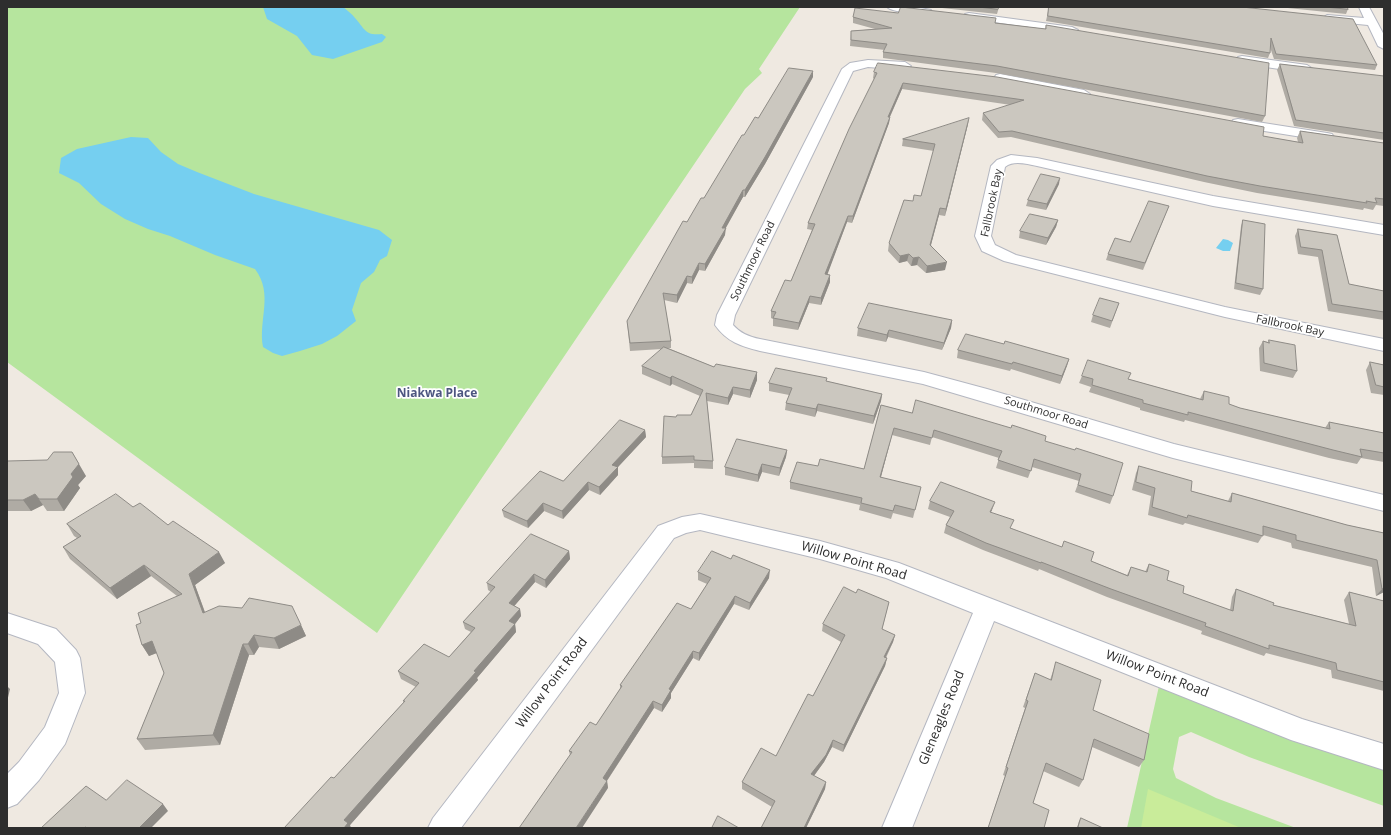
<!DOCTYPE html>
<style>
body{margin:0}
#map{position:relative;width:1391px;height:835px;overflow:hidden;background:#efe9e1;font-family:"Open Sans",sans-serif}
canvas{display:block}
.frame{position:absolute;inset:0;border:8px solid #2e2e2e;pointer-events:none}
</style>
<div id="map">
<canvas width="1391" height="835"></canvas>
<div class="frame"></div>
</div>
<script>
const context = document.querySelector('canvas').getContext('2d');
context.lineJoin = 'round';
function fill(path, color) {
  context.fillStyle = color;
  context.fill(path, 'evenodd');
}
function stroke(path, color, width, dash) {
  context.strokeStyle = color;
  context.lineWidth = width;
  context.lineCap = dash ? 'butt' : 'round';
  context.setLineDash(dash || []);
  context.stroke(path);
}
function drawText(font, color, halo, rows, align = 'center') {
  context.font = font + ' "Open Sans",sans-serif';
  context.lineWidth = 3.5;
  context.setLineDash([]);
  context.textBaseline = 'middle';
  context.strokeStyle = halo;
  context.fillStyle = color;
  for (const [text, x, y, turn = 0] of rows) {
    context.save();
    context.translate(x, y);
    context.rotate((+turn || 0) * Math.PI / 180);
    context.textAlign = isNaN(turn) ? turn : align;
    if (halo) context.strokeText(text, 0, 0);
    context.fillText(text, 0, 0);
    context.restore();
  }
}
fill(new Path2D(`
 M7,7H800L759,69L762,73L745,89L377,633L7,362Z
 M1159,686L1334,754L1384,769V806L1249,757L1191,732L1179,737L1173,769L1176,778L1216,798L1296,828H1127Z`), '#b6e59e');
fill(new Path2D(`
 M1148,789L1241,828H1141Z`), '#c9ec9a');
fill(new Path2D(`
 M263,7H343C347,10 352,14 355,18C365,29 365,36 382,34L386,37L382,42L333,59L312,55L297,36L267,19Z
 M131,137L148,138L161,152L178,164L197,172L254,194L379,230L392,240L387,256L380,260L374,272L361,283L352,310L356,321L337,336L322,344L300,351L282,356L273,353L263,347C258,320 274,294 255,269L215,255L170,236L148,229L125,219L101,204L79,183L59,173L61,158L77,149Z
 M1223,239L1228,240L1233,243L1230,251H1223L1216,248Z`), '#75cff0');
const street = new Path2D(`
 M887,7H915L931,10L932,12C928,17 891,12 887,7Z
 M1359,7H1369L1384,35V49L1378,46L1368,25L1327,21L1322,18L1327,15L1364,18Z
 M969,13L1072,27L1078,30L1072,33L965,18L964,16L965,14Z
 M1242,56L1307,65L1313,69L1307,73L1238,63L1236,60L1238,57Z
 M868,60L905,62L911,66L905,70L868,67L853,71L735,315L733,325C740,333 749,337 760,339L924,372L987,389L1174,444L1384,495V511L1173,458L923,384L760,351C741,346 727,342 715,325L717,315L842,69L850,63Z
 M1000,74L1084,90L1090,94L1084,98L996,81L994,78L996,75Z
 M1238,119L1327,133L1332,134L1334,137L1332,140L1327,141L1233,126L1231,123L1233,120Z
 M1011,155L1037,158L1213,196L1384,225V235L1213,206L1037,166C1026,164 1014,160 1005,167L991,236L995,245L1016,255L1225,307L1384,339V351L1225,317L1004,261L982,251L975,236L991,166L997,160Z
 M700,514L820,541L899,563L1302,719L1384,744V770L1291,740L994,621L912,828H882L973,613L886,578L820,559L700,530L686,533L674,538L461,828H428L433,818L658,526L682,517Z
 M7,613L56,629L76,650L80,658L85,693L65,744L39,780L17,804L7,808V774L19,762L45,727L59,693L55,662L38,644L7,633Z`);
stroke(street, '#b4b7c1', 2);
fill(street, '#fff');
fill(new Path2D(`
 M933,7H999L997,14Z
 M1049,7H1242L1377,65L1375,70L1274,59L1270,47V53L1268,58L1046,21Z
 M1278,7H1347L1348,9L1346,14Z
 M898,13L995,23L1045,29L1046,25L1265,116L1262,122L996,73L883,58V52L885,50L850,46L851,31L875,29L853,23V17Z
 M1280,64L1384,77V140L1294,126L1277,70Z
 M874,72L1298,142L1297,138L1300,131L1384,143V206L1376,205L1373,210L1364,208L1363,210L1257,193L1204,182L1011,137L998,138L982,120L983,113L1011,105L902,89L890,117L889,123L852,223L847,222L827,274L830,282L821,305L809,303L798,330L773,326V319L771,318V311L791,281L812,230L807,229L808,223L874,79L873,78Z
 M813,77L765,164L745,197H743L725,228V235L705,271L699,270L692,284L687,283L677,303L664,300L671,341V348H668L714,367L757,372V380L750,398L733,394L728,405L707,401L713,461V469L694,468V463L662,464V457L676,417L691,415L700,396L672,384L670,386L642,374V366L662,349L630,351L627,321L687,222L704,198L744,135L758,118Z
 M968,124L945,216L939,215L931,245L945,270L926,273L917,265L911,266L907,261L899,263L888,251L889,243L913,201L921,196L934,151L902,146L903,139Z
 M1059,184L1046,210L1026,206L1028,200Z
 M1169,206L1143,270L1106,260L1108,254L1130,242Z
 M1058,220L1056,227L1046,245L1019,238L1020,231Z
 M1243,220L1263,289L1260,295L1234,289L1241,226Z
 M1298,229L1337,235L1349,284L1384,291V320L1328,311L1318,257L1298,254L1295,236Z
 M1119,303L1110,328L1091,322L1093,315Z
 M952,320L951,328L942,350L888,337L886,342L857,336L858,328Z
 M1269,340L1297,371L1293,378L1260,371L1259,348L1263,341L1268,342Z
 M1004,344L1069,359L1060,384L1011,369L1010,371L957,358L958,350Z
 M1370,362L1384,365V395L1371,393L1366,370Z
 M1082,376L1128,379L1200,399L1204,391L1229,404L1240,408L1325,428L1329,422L1384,433V462L1361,458L1357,464L1329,458L1185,420L1184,422L1140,410V408L1089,392L1091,387L1079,383Z
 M826,381L882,394L881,401L873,424L817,411L815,417L785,410L786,403L789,395L769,391V383Z
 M881,405L912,413L1045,441L1113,496L1110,504L1075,492L1079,481L1032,467L1028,478L996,468L999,458L932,437L930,445L892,435L881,477L919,494L913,518L893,513L891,519L859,510L860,505L790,489V482L818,466L864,469Z
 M645,430L646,437L618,467V475L600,495L589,490L563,519L544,511L528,528L504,517L502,510L563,481Z
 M787,450L786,457L779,476L762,472L758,482L725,475V467Z
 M7,461L86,476L78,485L80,488L64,511H47L43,505L31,511H7Z
 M1139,466L1191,491L1228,501L1232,493L1347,525L1384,533V592L1376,596L1372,567L1292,548L1291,543L1263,535L1258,543L1185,523L1183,525L1148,515L1151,496L1132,490L1136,473Z
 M930,501L992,510L991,512L1011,528L1091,561L1127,575L1131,567L1145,572L1149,564L1183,593L1230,610L1232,597L1236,589L1273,605L1349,624L1344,600L1349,592L1384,601V691L1332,678L1331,670L1266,653L1264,656L1201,634L1202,631L1107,597L1039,569L1038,571L983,550L944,533L946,525L950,517L928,509Z
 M133,507L168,525L225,563L195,585L205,612L301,625L306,636L279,649L259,647L254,655H249L220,745L145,750L137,739L164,673L157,653L149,656L142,645L141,623L177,596L151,576L117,599L70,559L63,547L77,538L74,536L67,524Z
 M569,551L570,559L546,588L535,582L514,606L520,609L521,616L515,624L516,632L477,678L478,680L350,825L284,828L334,778L404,702L403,701L416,687L401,679L398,671L449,657L471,632L465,629L463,622L491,592L488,590L487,583Z
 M698,572L769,578L749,610L734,604L699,661L693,658L671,693V698L662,712L654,708L607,781L608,788L570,755L569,751L596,725L620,689V685L691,609L707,584L698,580Z
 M856,593L889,602L882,630L895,635L893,642L886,658H887L885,666L843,752L832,747L824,762L814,776L826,782L825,789L806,828H761L772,807L742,789V782L776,756L813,696L841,642L822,631L823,624Z
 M1056,662L1093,710L1144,760L1139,767L1092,747L1083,780L1079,787L1043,771L1033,803L1044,828H988L1005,776L1003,775L1025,708L1023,707L1035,673L1050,680Z
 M1081,818L1103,828H1077L1079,821Z`), '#afaba4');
fill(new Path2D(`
 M813,71V77L765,164L745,197V190Z
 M903,83L902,89L887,123L888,117Z
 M890,117L889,123L852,223L853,216Z
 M969,118L968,124L945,216L946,209Z
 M1060,178L1059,184L1046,210L1047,204Z
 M743,190V197L722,235L726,228L725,235L705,271V264L722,228Z
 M940,208L939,215L929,252L930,245Z
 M848,216L847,222L825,281V274Z
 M1058,220L1056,227L1046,245L1048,238Z
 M909,254L907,261L899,263L900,256Z
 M919,257L917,265L911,266L913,258Z
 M947,262L945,270L926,273L927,266Z
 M699,263V270L692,284V277Z
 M830,275V282L821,305V298Z
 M687,276V283L677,303V295Z
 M810,296L809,303L798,330L799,323Z
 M952,320L951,328L942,350L944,343Z
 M889,330L888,337L886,342L887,335Z
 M1069,359L1067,366L1060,384L1062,376Z
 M757,372V380L750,398V390Z
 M672,376V384L670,386V378Z
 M733,387V394L728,405V398Z
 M882,394L881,401L873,424L874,416Z
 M818,404L817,411L815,417L816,409Z
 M894,428L892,435L879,484L880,477Z
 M645,430L646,437L618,467V475L600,495L599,487L612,465Z
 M787,450L786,457L779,476L780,468Z
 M72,452L86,476L78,485L80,488L64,511L57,499L71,474Z
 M762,464V472L758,482V475Z
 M588,482L589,490L563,519L562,511Z
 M35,494L43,505L31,511L23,500Z
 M995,502L992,510L987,519L990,512Z
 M543,503L544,511L528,528L527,521Z
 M569,551L570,559L546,588L545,580Z
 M219,552L225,563L195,585L209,624L203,613L189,574Z
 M144,565L151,576L117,599L110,588Z
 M770,570L769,578L749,610L750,603Z
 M534,574L535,582L510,611L509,603Z
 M1384,588V592L1376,596L1382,589Z
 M735,596L734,604L699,661V653Z
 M520,609L521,616L515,624L516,632L477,678L478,680L350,825L351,828H344V820L509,621Z
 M301,625L306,636L279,649L274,638Z
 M254,635L259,647L254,655L248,644Z
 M895,635L893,642L882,664L884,657Z
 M152,641L159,652L149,656L142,645Z
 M243,644L249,655L220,745L213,735Z
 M693,651V658L671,693V698L662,712V705L669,689Z
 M887,658L885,666L843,752L844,745Z
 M7,686L10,689L7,702Z
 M653,701L654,708L604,785L603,778Z
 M833,740L832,747L824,762L810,781L811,774Z
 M607,781L608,788L582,828H576Z
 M826,782L825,789L806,828H804Z
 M163,804L168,811L151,828H139Z`), '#8e8b86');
const building = new Path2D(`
 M901,7L996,18L995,23L1046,29V25L1269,63L1265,116L997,66L883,52L887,44L851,40V31L892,28L853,17L855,8L898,13Z
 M979,7H999L998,9Z
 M1049,7H1242L1353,19L1377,65L1276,54L1271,38L1270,53L1048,16Z
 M1326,7H1347L1348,9Z
 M878,63L997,77L1264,127L1263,136L1303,143L1300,131L1384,143V199L1375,198L1377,203L1366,201L1367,203L1260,186L1207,176L1012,131L999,132L983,113L1024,100L903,83L888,117H890L853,216H848L825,274L830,275L821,298L810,296L799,323L773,318L776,312L771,311L785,280L791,281L815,224L808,223L849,129L877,73L874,72Z
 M1280,64L1384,76V133L1296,120Z
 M789,68L813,71L765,157L745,190H743L722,228H726L705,264L699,263L692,277L687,276L677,295L663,293L671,341L630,343L627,321L683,221L687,222L701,198H704L742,135H744L755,117L758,118Z
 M969,118L946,209L940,208L930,245L947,262L927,266L919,257L913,258L909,254L900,256L889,243L904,200L913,201L914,195L921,196L935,144L903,139Z
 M1041,174L1060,178L1047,204L1028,200Z
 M1149,201L1169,206L1145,263L1108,254L1115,238L1130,242Z
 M1030,214L1058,220L1048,238L1020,231Z
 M1243,220L1265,224L1263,289L1236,283Z
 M1298,229L1337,235L1349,284L1384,291V312L1332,304L1322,250L1301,247Z
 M1100,298L1119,303L1112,321L1093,315Z
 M869,303L952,320L944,343L889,330L887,335L858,328Z
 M966,334L1004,344L1005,341L1069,359L1062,376L1013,362L1012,364L958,350Z
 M1269,340L1295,345L1297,371L1264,363L1263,341L1269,343Z
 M664,347L714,367L716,364L757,372L750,390L733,387L728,398L706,393L713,461L694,460V456L662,457L664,416L676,417L677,415H691L703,390L672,376L670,378L642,366Z
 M1088,360L1131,373L1128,379L1203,400L1204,391L1229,397V404L1240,408L1330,429L1329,422L1384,433V453L1360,449L1362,457L1333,450L1188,412V415L1143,403V400L1092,385L1093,379L1082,376Z
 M1370,362L1384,365V387L1376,385Z
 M776,368L827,378L826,381L882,394L874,416L818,404L816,409L786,403L792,388L769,383Z
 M916,400L1011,428L1012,425L1046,436L1045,441L1075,450L1076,448L1123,463L1113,496L1078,485L1081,474L1034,459L1031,471L998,460L1002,451L934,430L932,438L894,428L880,477L921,487L915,510L895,505L893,511L861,503L862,498L790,482L797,462L818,466L820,459L864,469L881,405L912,413Z
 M620,420L645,430L612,465L618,467L599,487L588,482L562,511L543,503L527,521L502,510L540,471L563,481Z
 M737,439L787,450L780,468L762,464L758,475L725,467Z
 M54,452H72L79,464L71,474L73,477L57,499H39L35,494L23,500H7V461L47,460Z
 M1139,466L1192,481L1191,491L1231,502L1232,493L1347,525L1384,533V588L1382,589L1377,560L1296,540V535L1263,526V536L1188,515L1187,518L1152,507L1155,488L1136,482Z
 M941,482L995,502L990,512L1014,520L1010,528L1062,547L1064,541L1094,552L1091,561L1128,576L1131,567L1147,572L1149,564L1169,571L1167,580L1184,586L1183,593L1233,611L1236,589L1274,603L1273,605L1356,626L1349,592L1384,601V682L1337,670L1336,663L1269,645V649L1205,626L1206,623L1111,589L1041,562V563L986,543L946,525L954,511L930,501Z
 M116,494L133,507L140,503L168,525L173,521L219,552L189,574L203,613L219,606L242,608L249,598L292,606L301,625L274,638L254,635L248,644H243L213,735L137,739L164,673L152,641L142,645L136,625L141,623L138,613L182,594L144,565L110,588L63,547L81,536L67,524Z
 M531,534L569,551L545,580L534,574L509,603L520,609L509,621L515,624L474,671L476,672L344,820L348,823L344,828H284L331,777L334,778L405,701H403L419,683L398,671L424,644L449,657L475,628L463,622L495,587L487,583Z
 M712,551L731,559L733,555L770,570L750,603L735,596L699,653L693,651L669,689L671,690L662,705L653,701L603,778L607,781L576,828H519L572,752L569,751L590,722L596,725L622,686L620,685L677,603L691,609L711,578L698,572Z
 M844,587L856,593L858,589L889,602L882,629L895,635L884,657L887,658L844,745L833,740L826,755L811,774L826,782L804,828H761L775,801L742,782L761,748L776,756L808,694L813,696L845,635L823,624Z
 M1056,662L1101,680L1093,710L1149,734L1144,760L1094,739L1083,780L1046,763L1033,803L1049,810L1044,828H988L1008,768L1006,767L1028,701L1026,700L1035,673L1051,680Z
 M127,780L163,804L139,828H87L85,827L84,828H41L86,786L106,800Z
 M718,816L739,828H712Z
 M1081,818L1103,828H1078Z`);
fill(building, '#cbc7bf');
stroke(building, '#8e8b86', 1);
drawText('11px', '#2e2e2e', '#fff', [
 ["Fallbrook Bay",992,203,-78],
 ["Southmoor Road",753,261,-64],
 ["Fallbrook Bay",1290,326,12],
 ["Southmoor Road",1046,413,17]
]);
drawText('bold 12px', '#4d5680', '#fff', [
 ["Niakwa Place",437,394]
]);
drawText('13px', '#2e2e2e', '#fff', [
 ["Willow Point Road",854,561,16],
 ["Willow Point Road",1157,674,21],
 ["Willow Point Road",552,683,-53],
 ["Gleneagles Road",942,718,-68]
]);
</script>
